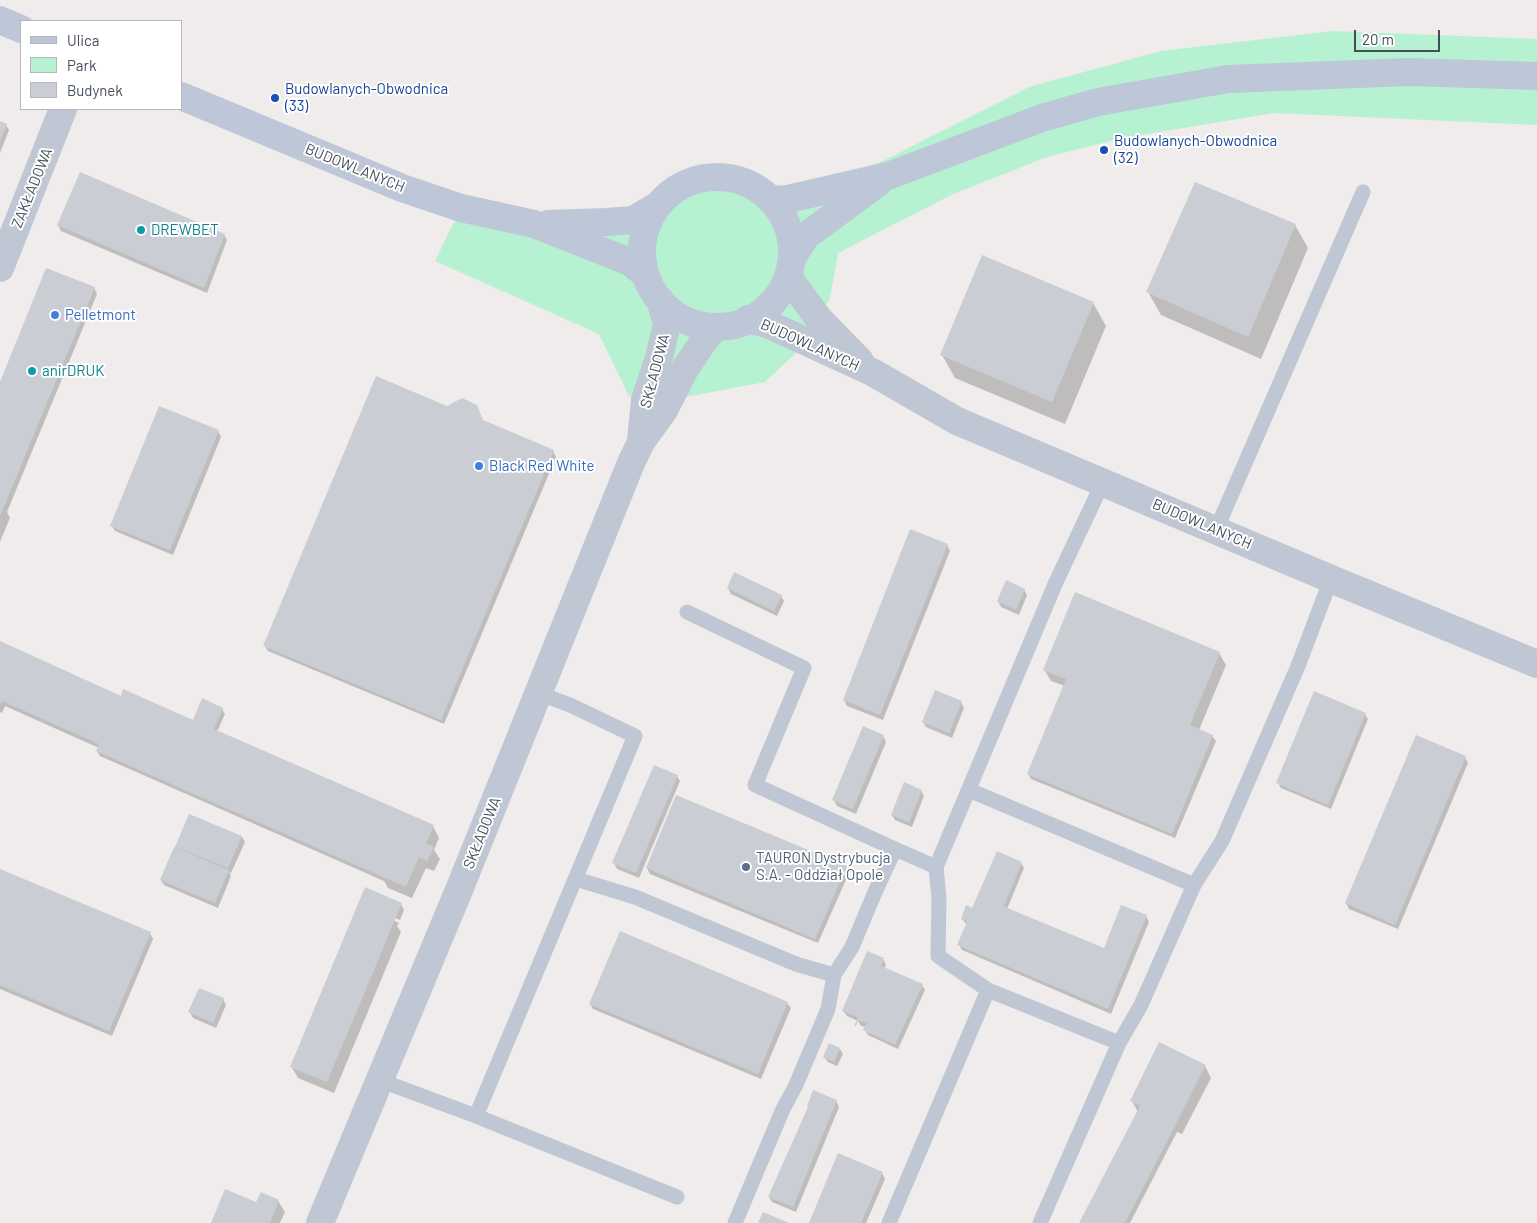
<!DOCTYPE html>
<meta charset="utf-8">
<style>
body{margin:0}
#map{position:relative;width:1537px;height:1223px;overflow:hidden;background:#efeceb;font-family:Barlow,sans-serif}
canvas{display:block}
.legend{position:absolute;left:20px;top:20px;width:162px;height:90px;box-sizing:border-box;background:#fff;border:1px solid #b4b8bd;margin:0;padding:6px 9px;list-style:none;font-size:15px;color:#434e5a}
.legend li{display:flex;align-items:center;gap:10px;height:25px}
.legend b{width:25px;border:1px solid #b4b8bd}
.scale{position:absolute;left:1354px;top:30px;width:86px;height:22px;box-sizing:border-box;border:2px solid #434e5a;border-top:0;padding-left:6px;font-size:15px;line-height:18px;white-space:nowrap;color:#434e5a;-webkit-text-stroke:4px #fff;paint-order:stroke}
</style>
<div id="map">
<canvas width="1537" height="1223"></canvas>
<ul class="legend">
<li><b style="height:6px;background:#bdc7d7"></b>Ulica</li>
<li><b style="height:14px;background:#b6f1d1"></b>Park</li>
<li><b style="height:14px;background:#cacdd4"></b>Budynek</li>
</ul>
<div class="scale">20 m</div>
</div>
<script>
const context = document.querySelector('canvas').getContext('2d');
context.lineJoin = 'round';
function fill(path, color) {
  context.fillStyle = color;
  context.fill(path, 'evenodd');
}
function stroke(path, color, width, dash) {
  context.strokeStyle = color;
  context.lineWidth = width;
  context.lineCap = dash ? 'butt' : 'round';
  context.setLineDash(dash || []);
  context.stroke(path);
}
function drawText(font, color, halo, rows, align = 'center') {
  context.font = font + ' Barlow,sans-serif';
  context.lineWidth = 4;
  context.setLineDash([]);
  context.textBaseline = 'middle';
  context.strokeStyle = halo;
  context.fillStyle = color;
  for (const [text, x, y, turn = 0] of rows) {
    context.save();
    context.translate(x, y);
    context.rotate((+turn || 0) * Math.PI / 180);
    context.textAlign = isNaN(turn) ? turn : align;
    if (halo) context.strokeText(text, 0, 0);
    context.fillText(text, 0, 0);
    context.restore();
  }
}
fill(new Path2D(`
 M1333,31L1537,39V125L1274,113L1123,138L1047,157L951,195L838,253L830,298L819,319L800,349L765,382L691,396H629L599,334L435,261L461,208L534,224L657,206L673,191L692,181L713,177L735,179L755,187L772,200L788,199L885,160L1029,87L1161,51Z`), '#b6f1d1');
fill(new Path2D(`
 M0,123L6,125L9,130L0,153Z
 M81,173L224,235L227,240L207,293L61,231L58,225Z
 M1295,225L1308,248L1261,359L1161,315L1148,292Z
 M94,288L97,294L7,512L10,518L0,542V385Z
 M1093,303L1106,326L1065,424L955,378L942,355Z
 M476,406L483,422L553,451L556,457L444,724L268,651L264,645L447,407Z
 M218,431L221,437L173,555L115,531L112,526Z
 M947,545L950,551L883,720L847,706L844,700Z
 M728,588L781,596L784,601L777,616L731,594Z
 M1024,590L1027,595L1019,615L1001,607L998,601Z
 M0,643L121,697L193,721L222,709L225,714L217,732L433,826L439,838L434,850L440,859L434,871L426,868L412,898L388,888L384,881L100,756L97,751L99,748L5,706L2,713L0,712Z
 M1219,653L1226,665L1199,730L1212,736L1216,741L1175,838L1031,779L1028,773L1065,686L1051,681L1044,669Z
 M961,702L964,708L952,738L926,727L923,722Z
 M1365,714L1368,719L1331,809L1281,788L1278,783Z
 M883,736L886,742L856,814L837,806L834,800Z
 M1465,757L1468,763L1398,929L1349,909L1346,903Z
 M677,776L680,781L639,878L617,869L614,863Z
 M921,791L924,796L912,827L895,820L892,815Z
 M189,816L242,837L245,842L231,873L229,872L231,876L218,908L164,885L161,880Z
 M1021,863L1024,868L1007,909L1104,949L1146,916L1149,922L1111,1014L962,950L959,945L967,925L962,919Z
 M846,867L849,873L818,943L650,874L647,868Z
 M0,871L150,933L153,939L112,1036L0,989Z
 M365,889L401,904L404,910L400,920L362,904V907L399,923L397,926L401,932L334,1093L298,1078L291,1066Z
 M883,959L886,965L884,969L922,985L925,990L898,1049L868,1035L865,1030L866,1027L861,1026L858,1021L847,1016L843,1011Z
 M223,999L226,1005L216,1028L193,1018L190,1012Z
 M787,1003L791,1008L761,1079L593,1009L590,1004Z
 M840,1049L843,1054L837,1066L828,1062L824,1057Z
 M1205,1066L1211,1078L1182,1134L1177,1132L1130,1223H1080L1138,1112L1132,1101Z
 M836,1101L839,1107L796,1212L772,1202L769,1197Z
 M882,1173L885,1179L866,1223H811Z
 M278,1201L285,1212L280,1223H212L257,1204Z`), '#0003');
fill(new Path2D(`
 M0,121L7,124L0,141Z
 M80,172L225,234L204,288L57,225Z
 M1195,182L1296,224L1248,337L1146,292Z
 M982,255L1094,302L1052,402L940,355Z
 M46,268L95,287L0,516V382Z
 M376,376L447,406L462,398L477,405L483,420L554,450L441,720L263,646Z
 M159,406L219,430L170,550L110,526Z
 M910,529L948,544L880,715L843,700Z
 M734,572L782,595L774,611L727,588Z
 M1006,580L1025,589L1016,610L997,601Z
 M1075,592L1220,652L1190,725L1213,735L1172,834L1027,774L1066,679L1043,670Z
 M0,641L121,696L123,689L193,720L202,698L223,708L214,729L434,825L426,843L434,847L427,861L419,857L406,887L96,751L99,744L2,701L0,705Z
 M935,690L962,701L949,733L922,722Z
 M1314,691L1366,713L1328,805L1276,783Z
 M863,726L884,735L853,809L832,800Z
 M1416,735L1466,756L1395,925L1345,903Z
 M654,765L678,775L636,873L612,863Z
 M904,782L922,790L909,822L891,815Z
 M676,795L847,866L815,939L646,868Z
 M189,814L242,836L228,868L175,847Z
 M174,847L229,870L215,903L160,880Z
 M997,851L1022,862L1004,906L1012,910L1104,948L1121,905L1147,915L1108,1009L957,945L967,922L961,919L966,905L972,908Z
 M0,869L151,932L109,1031L0,985Z
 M365,887L402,903L327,1082L290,1067Z
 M620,931L788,1002L758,1074L589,1004Z
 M867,951L884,958L881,966L923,984L895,1045L863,1030L867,1023L858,1021L856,1026H854L858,1017L842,1011Z
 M199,988L224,998L213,1023L188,1012Z
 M1159,1042L1206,1065L1125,1223H1079L1140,1106L1130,1101Z
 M829,1043L840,1048L834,1062L823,1057Z
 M813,1090L837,1100L793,1207L768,1197L808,1107L807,1106Z
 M838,1153L883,1172L861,1223H809Z
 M225,1189L256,1202L261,1192L279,1200L270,1223H211Z
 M763,1212L789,1223H758Z`), '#cacdd4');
stroke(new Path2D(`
 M1103,482L1056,582L936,867L939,898L938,956L988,990L1119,1043
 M1216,530L1363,192
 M687,612L804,668L755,785L895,849
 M538,693L570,705L635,736L476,1116L677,1197
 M969,790L1194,885L1141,1005L1119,1043L1040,1223
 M576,879L635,897L796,964L834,975L852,947L875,892L895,849L936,867
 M1194,885L1222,841L1298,666L1331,579
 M379,1080L476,1116
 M735,1223L783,1109L795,1087L828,1009L834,975
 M889,1223L988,990`), '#bec7d3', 15);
stroke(new Path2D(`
 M0,268L63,109
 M788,277L819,319L860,361
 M748,319L770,325L872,372L957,421L1331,579L1537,664
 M641,442L645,400L659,358L667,323L660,300
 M320,1223L459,890L631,463L641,442L664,410L685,369L705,339L716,327`), '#bec7d3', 28);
stroke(new Path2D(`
 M0,20L21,29
 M181,96L402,188L461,208L534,224L630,262L645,274
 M642 252a75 75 0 1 1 150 0a75 75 0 1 1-150 0Z
 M772,200L788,199L888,176L1042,118L1098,102L1228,79L1409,72L1537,76
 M548,224L607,222L633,220L657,206
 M792,258L806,236L878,183`), '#bdc7d7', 28);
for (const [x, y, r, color] of [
 [275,98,5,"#1a4fb4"],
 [1104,150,5,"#1a4fb4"],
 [141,230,5,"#0f9aa8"],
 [55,315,5,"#3f7fe0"],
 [32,371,5,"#0f9aa8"],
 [479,466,5,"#3f7fe0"],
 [746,867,5,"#5c6f8a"]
]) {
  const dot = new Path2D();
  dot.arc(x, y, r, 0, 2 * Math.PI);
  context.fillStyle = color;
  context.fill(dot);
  stroke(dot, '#fff', 2);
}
drawText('15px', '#164399', '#fff', [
 ["Budowlanych-Obwodnica",285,89],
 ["(33)",285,106],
 ["Budowlanych-Obwodnica",1114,141],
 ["(32)",1114,158]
], 'left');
drawText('15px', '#434e5a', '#fff', [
 ["BUDOWLANYCH",355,168,22],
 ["ZAKŁADOWA",32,188,-68],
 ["BUDOWLANYCH",810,345,24],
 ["SKŁADOWA",655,371,-75],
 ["BUDOWLANYCH",1202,524,23],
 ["SKŁADOWA",482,833,-68]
]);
drawText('15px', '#0d838f', '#fff', [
 ["DREWBET",151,230],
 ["anirDRUK",42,371]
], 'left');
drawText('15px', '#366cbe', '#fff', [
 ["Pelletmont",65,315],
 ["Black Red White",489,466]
], 'left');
drawText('15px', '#4e5e75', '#fff', [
 ["TAURON Dystrybucja",756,858],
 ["S.A. - Oddział Opole",756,875]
], 'left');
</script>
